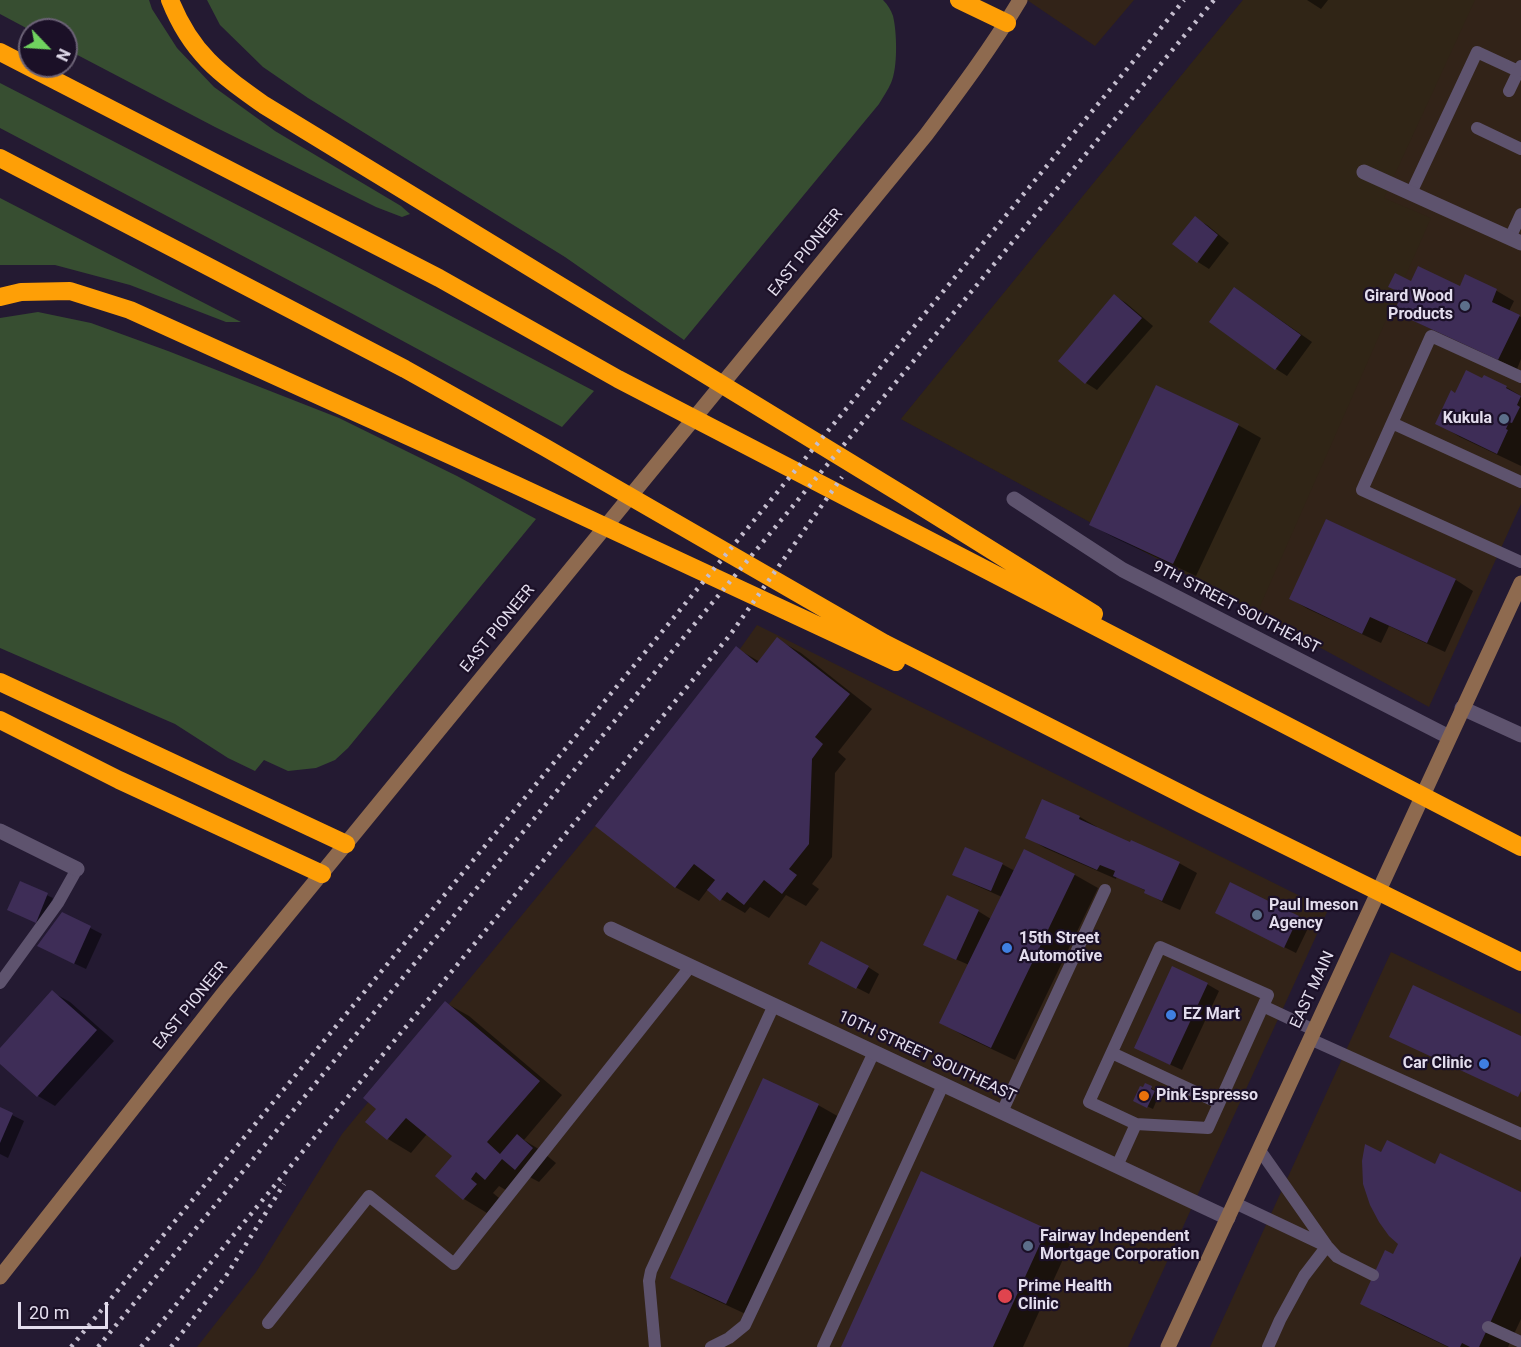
<!DOCTYPE html>
<style>
body{margin:0}
#map{position:relative;width:1521px;height:1347px;overflow:hidden;background:#241a32;font-family:Roboto,sans-serif}
canvas{display:block}
.north{position:absolute;left:18px;top:18px;width:60px;height:60px;box-sizing:border-box;background:#1b1027;border:2px solid #6b6276;border-radius:50%;rotate:115deg;font-size:16px;font-weight:700;line-height:24px;text-align:center;color:#e3dded}
.north::after{content:'';display:block;margin:auto;width:21px;height:27px;background:#70d35f;clip-path:polygon(50% 0,100% 100%,50% 72%,0 100%)}
.scale{position:absolute;left:18px;top:1302px;width:90px;height:27px;box-sizing:border-box;border:3px solid #e3dded;border-top:0;padding-left:8px;font-size:18px;line-height:21px;white-space:nowrap;color:#e3dded;-webkit-text-stroke:4px #1b1027;paint-order:stroke}
</style>
<div id="map">
<canvas width="1521" height="1347"></canvas>
<div class="north">N</div>
<div class="scale">20 m</div>
</div>
<script>
const context = document.querySelector('canvas').getContext('2d');
context.lineJoin = 'round';
function fill(path, color) {
  context.fillStyle = color;
  context.fill(path, 'evenodd');
}
function stroke(path, color, width, dash) {
  context.strokeStyle = color;
  context.lineWidth = width;
  context.lineCap = dash ? 'butt' : 'round';
  context.setLineDash(dash || []);
  context.stroke(path);
}
function drawText(font, color, halo, rows, align = 'center') {
  context.font = font + ' Roboto,sans-serif';
  context.lineWidth = 4.5;
  context.setLineDash([]);
  context.textBaseline = 'middle';
  context.strokeStyle = halo;
  context.fillStyle = color;
  for (const [text, x, y, turn = 0] of rows) {
    context.save();
    context.translate(x, y);
    context.rotate((+turn || 0) * Math.PI / 180);
    context.textAlign = isNaN(turn) ? turn : align;
    if (halo) context.strokeText(text, 0, 0);
    context.fillText(text, 0, 0);
    context.restore();
  }
}
fill(new Path2D(`
 M1027,0H1134L1095,46Z
 M1243,0H1521V504L1429,707L901,419Z
 M757,625L1328,910L1128,1347H197L256,1272L342,1134L735,656Z
 M1391,952L1521,1014V1347H1210Z`), '#322318');
fill(new Path2D(`
 M1243,0H1475L1384,198L1431,218L1257,613L901,419Z`), '#302516');
fill(new Path2D(`
 M0,0H149L152,9L177,48L214,87L275,131L401,206L410,214L402,217L376,207L215,127L66,49V30H30L0,14Z
 M207,0H883C888,5 891,10 893,16C897,32 898,68 891,83C888,90 883,97 879,104L684,340L565,257L308,98L263,67L220,25Z
 M0,83L327,251L594,391L562,427L351,313L0,128Z
 M0,198L241,322H226L130,285L55,265H0Z
 M38,312L91,323L168,351L339,418L457,476L536,519L348,748L335,760L316,768L288,771L264,760L255,771L228,758L175,724L0,648V318Z`), '#374e31');
fill(new Path2D(`
 M1307,0H1328L1321,9Z
 M1195,218L1207,225L1229,243L1209,269L1198,262Z
 M1466,276L1497,291L1514,301L1509,311L1521,317V359L1517,369L1414,321L1396,311L1412,283L1461,288Z
 M1235,289L1246,296L1312,342L1287,376L1276,369L1211,322Z
 M1115,296L1126,303L1153,326L1097,390L1086,383L1060,360Z
 M1483,380L1506,387L1521,396V466L1460,437L1437,423L1456,394Z
 M1238,425L1261,438L1196,576L1115,538L1091,525Z
 M1327,520L1456,580L1473,591L1445,652L1389,626L1381,643L1308,609L1291,599Z
 M777,639L801,653L872,709L838,752L846,759L835,773L832,857L812,884L819,889L806,906L786,895L769,918L750,907L745,913L721,899L708,889L699,901L675,887L736,648L760,662Z
 M1043,801L1080,817L1097,827V829L1179,863L1197,873L1180,910L1164,903L1146,892V891L1117,876L1116,879L1045,848L1027,837Z
 M1025,851L1075,875L1098,888L1015,1060L964,1036L941,1022L969,965L937,951L978,911L991,919L1002,897L966,881L954,875L1002,864L1015,871Z
 M20,883L53,898L41,924L14,912Z
 M63,914L102,934L86,969L50,952Z
 M1298,918L1310,924L1296,953L1228,919Z
 M868,967L879,974L869,994L822,970Z
 M1207,984L1219,991L1182,1070L1147,1054Z
 M52,992L70,1002L114,1041L55,1106L38,1096L0,1062V1050Z
 M446,1003L469,1016L562,1095L524,1140L540,1150L556,1163L539,1182L524,1174L509,1192L499,1186L493,1193L499,1198L487,1213L464,1199L454,1156L427,1134L411,1153L388,1139L378,1109Z
 M1146,1085L1156,1091L1155,1093L1159,1095L1153,1109L1140,1103Z
 M818,1105L841,1118L750,1316L696,1291L672,1277Z
 M0,1109L24,1121L8,1158L0,1154Z
 M1382,1154L1436,1166L1521,1194V1319L1508,1347H1448L1385,1317L1362,1303L1394,1257L1400,1244Z
 M922,1173L1047,1230L1070,1244L1023,1347H843Z`), '#0007');
fill(new Path2D(`
 M1195,216L1218,235L1197,263L1172,244Z
 M1418,266L1460,286L1465,274L1497,289L1492,302L1520,315L1498,360L1394,312L1402,293L1388,287L1395,273L1411,281Z
 M1234,287L1301,335L1275,370L1209,322Z
 M1114,294L1142,318L1085,384L1058,361Z
 M1466,370L1482,378L1484,375L1507,386L1506,388L1521,396L1517,405L1520,407L1512,423L1509,422L1506,429L1508,430L1497,454L1435,424L1451,390L1455,393Z
 M1156,385L1239,424L1173,564L1089,525Z
 M1326,519L1456,579L1427,643L1370,617L1362,634L1289,599Z
 M777,637L850,694L815,737L823,744L812,759L809,844L789,869L797,875L782,894L764,880L744,905L727,892L720,901L707,890L715,880L694,864L675,888L595,826L736,646L757,663Z
 M1042,799L1080,816L1079,819L1130,842L1131,840L1180,862L1162,901L1144,893L1145,890L1113,876L1115,871L1100,865L1097,870L1025,838Z
 M965,847L1003,863L991,891L952,875Z
 M1024,849L1075,874L991,1048L939,1023Z
 M20,881L48,893L36,923L7,910Z
 M1230,882L1299,916L1284,948L1215,913Z
 M947,895L979,910L956,960L923,945Z
 M62,912L91,926L74,964L37,946Z
 M821,941L869,966L856,989L808,964Z
 M1172,966L1208,983L1170,1065L1134,1048Z
 M1413,985L1521,1036V1091L1518,1097L1389,1037Z
 M52,990L97,1030L37,1097L0,1064V1048Z
 M445,1001L540,1081L487,1142L500,1154L517,1134L533,1148L515,1170L502,1159L485,1180L476,1172L471,1179L477,1184L463,1200L435,1176L452,1156L406,1118L387,1140L365,1122L376,1109L363,1098Z
 M763,1078L819,1104L726,1304L670,1278Z
 M1145,1083L1152,1086L1151,1089L1155,1091L1147,1108L1133,1101L1140,1086L1143,1087Z
 M0,1107L13,1113L0,1143Z
 M1387,1140L1435,1164L1440,1153L1521,1192V1256L1479,1347H1470L1462,1343L1460,1347H1449L1360,1304L1385,1250L1393,1254L1398,1244L1389,1236L1379,1222L1370,1205L1363,1184L1362,1161L1365,1144L1381,1152Z
 M921,1171L1047,1229L993,1347H841Z`), '#3e2d57');
stroke(new Path2D(`
 M1509,91L1521,66
 M1477,128L1521,149
 M1411,193L1477,52L1518,71
 M1510,238L1521,214
 M1392,423L1431,336L1521,377
 M1521,482L1392,423L1362,490L1521,562
 M0,983L58,903L77,869
 M1263,1006L1314,1030
 M1310,1039L1521,1134
 M1112,1053L1219,1103
 M1002,1112L1105,890
 M1259,1149L1327,1246L1337,1257L1373,1275
 M1117,1166L1136,1124L1208,1128L1268,995L1160,947L1089,1102L1136,1124
 M1235,1203L1326,1246
 M268,1323L369,1196L454,1264L690,967
 M1488,1327L1521,1342
 M655,1347L649,1281L651,1271L774,1005
 M711,1347L729,1338L745,1325L874,1052
 M823,1347L943,1085
 M1268,1347L1280,1320L1304,1276L1327,1246`), '#5e536e', 12);
stroke(new Path2D(`
 M1364,172L1521,243
 M1014,499L1123,570L1449,737
 M1462,708L1521,735
 M0,831L77,869
 M611,929L1228,1218`), '#5e536e', 15);
stroke(new Path2D(`
 M0,1277L223,994L926,135C959,91 992,47 1020,0
 M1168,1347L1521,583`), '#8e6a4f', 15);
stroke(new Path2D(`
 M170,0C191,53 219,73 264,105L903,495L1094,614
 M959,0L1007,23
 M0,52L439,278L618,379L1521,847
 M0,158L405,369L546,448L884,643L1201,804L1521,962
 M0,297L21,292L70,291L130,310L516,485L896,662
 M0,682L346,844
 M0,720L119,780L322,874`), '#fe9f06', 18);
stroke(new Path2D(`
 M71,1347L1184,0
 M98,1347L698,620L1214,0
 M141,1347L730,635L842,477
 M171,1347L226,1276L284,1184`), '#c4bdce', 4.5, [3, 6]);
for (const [x, y, r, color] of [
 [1465,306,6,"#5c6f8a"],
 [1504,419,6,"#5c6f8a"],
 [1257,915,6,"#5c6f8a"],
 [1007,948,6,"#3f7fe0"],
 [1171,1015,6,"#3f7fe0"],
 [1484,1064,6,"#3f7fe0"],
 [1144,1096,6,"#e8710a"],
 [1028,1246,6,"#5c6f8a"],
 [1005,1296,8,"#e0444e"]
]) {
  const dot = new Path2D();
  dot.arc(x, y, r, 0, 2 * Math.PI);
  context.fillStyle = color;
  context.fill(dot);
  stroke(dot, '#1b1027', 2);
}
drawText('16px', '#e3dded', '#1b1027', [
 ["EAST PIONEER",806,253,-51],
 ["9TH STREET SOUTHEAST",1236,608,27],
 ["EAST PIONEER",498,629,-51],
 ["EAST MAIN",1313,990,-65],
 ["EAST PIONEER",191,1006,-51],
 ["10TH STREET SOUTHEAST",927,1057,25]
]);
drawText('bold 16px', '#e3dded', '#1b1027', [
 ["Girard Wood",1453,297,"right"],
 ["Products",1453,315,"right"],
 ["Kukula",1492,419,"right"],
 ["Paul Imeson",1269,906],
 ["Agency",1269,924],
 ["15th Street",1019,939],
 ["Automotive",1019,957],
 ["EZ Mart",1183,1015],
 ["Car Clinic",1472,1064,"right"],
 ["Pink Espresso",1156,1096],
 ["Fairway Independent",1040,1237],
 ["Mortgage Corporation",1040,1255],
 ["Prime Health",1018,1287],
 ["Clinic",1018,1305]
], 'left');
</script>
